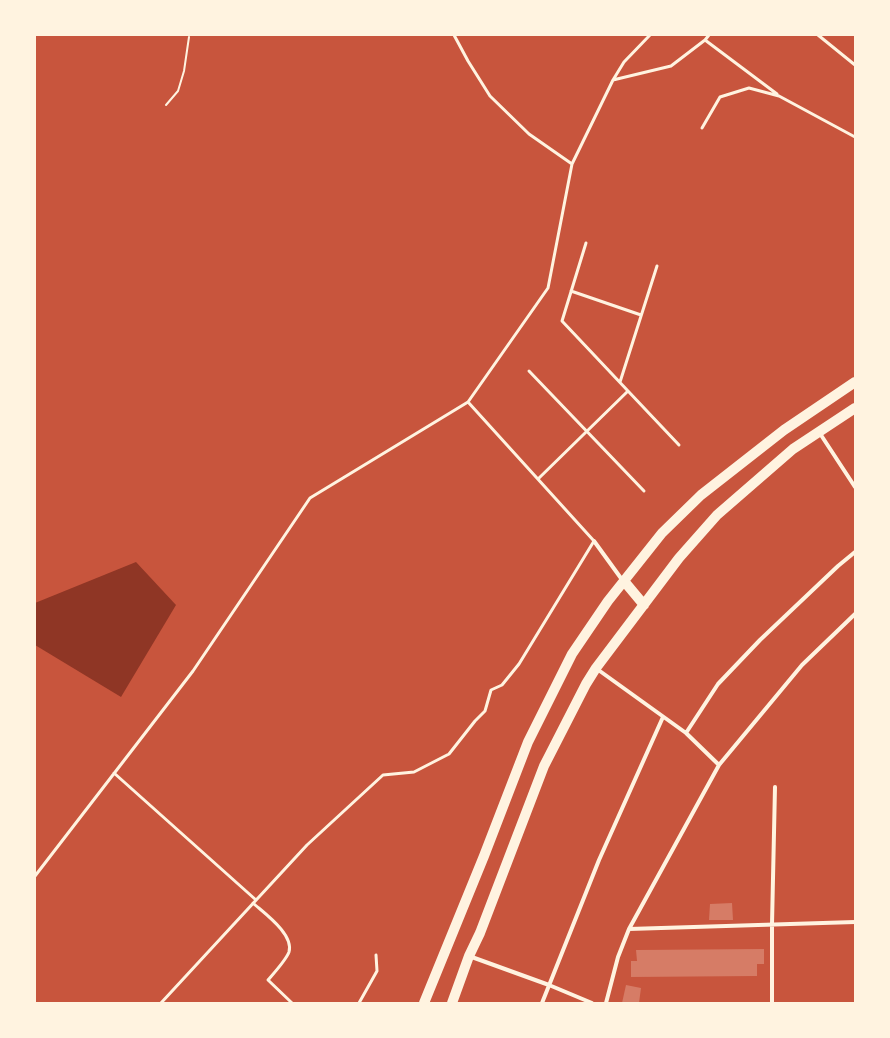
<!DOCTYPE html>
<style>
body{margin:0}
#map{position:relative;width:890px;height:1038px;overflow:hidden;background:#c8553d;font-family:"Golos Text",sans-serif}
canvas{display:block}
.frame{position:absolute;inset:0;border:36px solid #fff3e0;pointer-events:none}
</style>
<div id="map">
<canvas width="890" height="1038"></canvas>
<div class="frame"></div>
</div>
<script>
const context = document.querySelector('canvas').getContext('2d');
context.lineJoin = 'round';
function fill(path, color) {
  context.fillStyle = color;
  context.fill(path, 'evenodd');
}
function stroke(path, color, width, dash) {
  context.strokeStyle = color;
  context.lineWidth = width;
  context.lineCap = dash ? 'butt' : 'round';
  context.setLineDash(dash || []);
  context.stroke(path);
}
fill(new Path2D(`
 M136,562L176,605L121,697L35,645V603Z`), '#8f3625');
fill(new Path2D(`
 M732,903L733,920H709L710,904Z
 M764,949V964H757V976L631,977V961H637L636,950Z
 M626,985L641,988L639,1003H622Z`), '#d67c66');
stroke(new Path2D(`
 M166,105L178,91L184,71L189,37`), '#fff3e0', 2);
stroke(new Path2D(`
 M454,35L468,61L490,96L529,134L572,164
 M818,35L855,65
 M705,40L777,94
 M613,80L624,62L650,35
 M702,128L720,97L749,88L779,96L855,137
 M571,291L641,315
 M529,371L644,491
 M620,382L657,266
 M628,391L679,445
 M538,479L628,391L562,321L586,243
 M114,773L256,900
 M35,876L193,671L310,498L468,402L548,288L572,164L613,80L671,66L705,40L709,35
 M253,903C264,913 294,934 289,952C286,960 274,973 268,980L292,1003
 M161,1003L307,845L383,775L414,772L449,754L475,721L485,711L491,690L502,685L519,664L594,541L468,402
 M359,1003L377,971L376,955`), '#fff3e0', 3);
stroke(new Path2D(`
 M819,432L855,487
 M594,541L623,581
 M597,669L686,733L719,765
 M686,733L718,684L760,640L838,566L855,552
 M629,929L855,922
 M469,956L549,985L592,1003
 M542,1003L599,860L663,717
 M606,1003L618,957L629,929L719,765L802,665L855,614
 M772,1003V924L775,787`), '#fff3e0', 4);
stroke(new Path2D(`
 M624,581L644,605
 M424,1003L484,856L528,742L572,654L608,601L662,533L701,495L784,430L855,382
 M452,1003L469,956L480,933L544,766L586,684L596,668L679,558L717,515L793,449L855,408`), '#fff3e0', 10);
</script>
